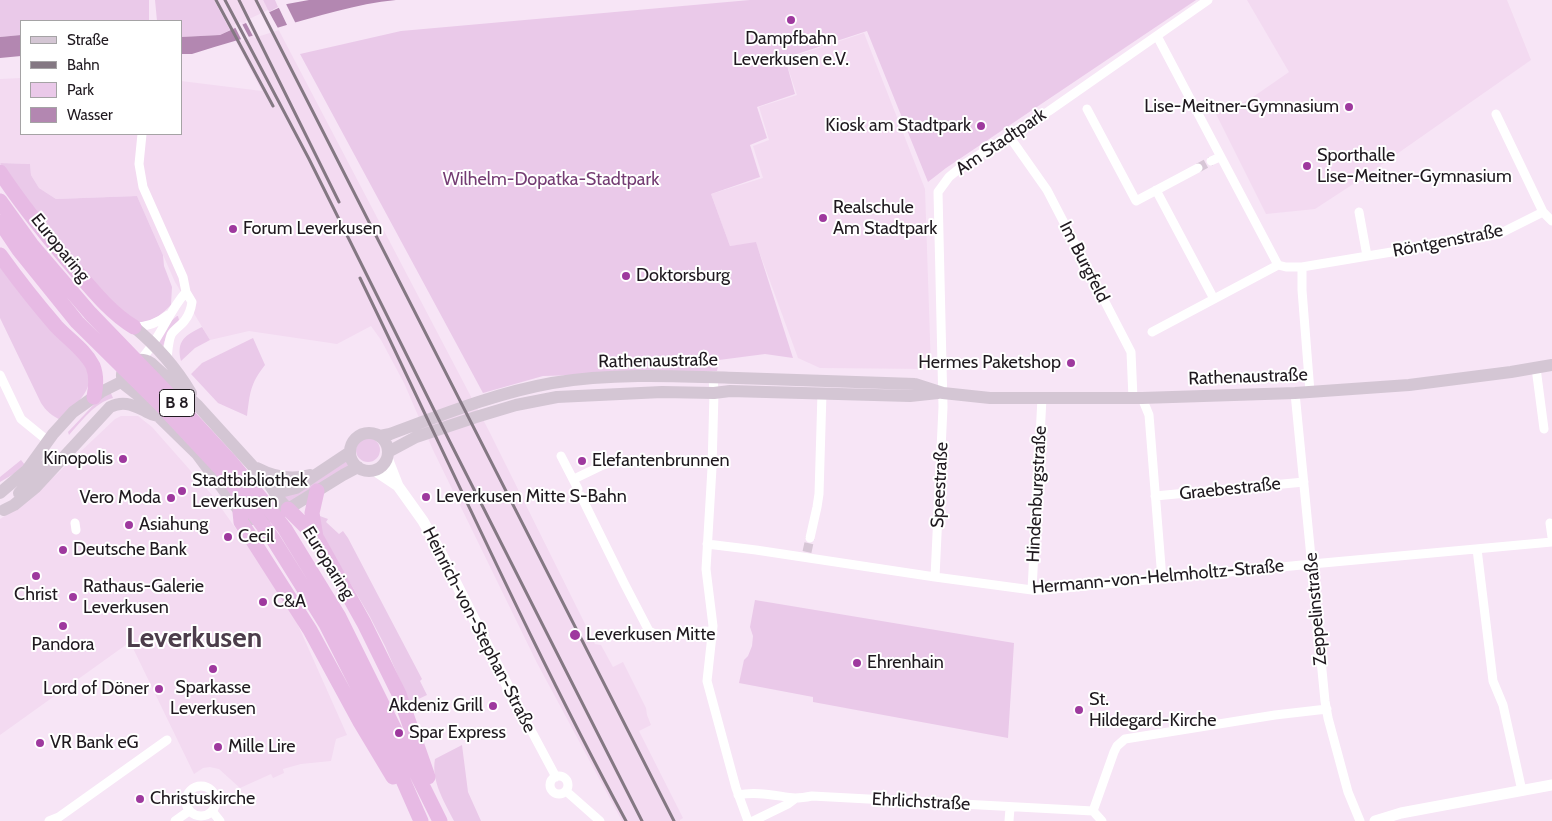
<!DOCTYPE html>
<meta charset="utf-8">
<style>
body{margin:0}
#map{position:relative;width:1552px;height:821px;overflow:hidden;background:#f7e5f6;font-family:Cabin,sans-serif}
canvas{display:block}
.legend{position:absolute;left:20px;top:20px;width:162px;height:115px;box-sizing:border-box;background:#fff;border:1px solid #a5a3a5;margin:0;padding:6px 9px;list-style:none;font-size:15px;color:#1f191f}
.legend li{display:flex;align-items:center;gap:10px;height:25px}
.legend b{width:25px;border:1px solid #a5a3a5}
</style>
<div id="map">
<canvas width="1552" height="821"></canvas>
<ul class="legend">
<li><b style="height:6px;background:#d4c6d4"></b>Straße</li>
<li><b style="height:6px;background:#847883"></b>Bahn</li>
<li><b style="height:14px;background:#eac9e9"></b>Park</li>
<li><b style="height:14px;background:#b387b1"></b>Wasser</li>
</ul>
</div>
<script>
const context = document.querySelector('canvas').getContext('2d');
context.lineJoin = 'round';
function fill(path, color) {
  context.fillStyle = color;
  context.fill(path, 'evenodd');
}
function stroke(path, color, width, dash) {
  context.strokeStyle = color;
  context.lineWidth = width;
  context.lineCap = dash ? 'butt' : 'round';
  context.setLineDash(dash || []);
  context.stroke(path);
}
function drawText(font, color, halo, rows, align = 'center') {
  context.font = font + ' Cabin,sans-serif';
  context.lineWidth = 4;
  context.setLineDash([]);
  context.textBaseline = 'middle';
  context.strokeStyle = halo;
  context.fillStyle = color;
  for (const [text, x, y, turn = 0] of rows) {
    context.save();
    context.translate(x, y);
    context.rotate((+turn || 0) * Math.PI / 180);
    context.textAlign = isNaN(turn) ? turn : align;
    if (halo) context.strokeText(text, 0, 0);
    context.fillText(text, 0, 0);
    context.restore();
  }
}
fill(new Path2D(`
 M214,0H263L489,431L595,644L601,645L613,667L623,662L646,708L647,715L651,725L639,731L683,818L680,820V821H622L537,663L433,450L404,383L381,340L371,326L337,344L249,331L210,340L175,282L137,196L56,199L39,188L31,175L30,164L0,163V79L21,78V134H181V81L262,91Z
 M1247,0H1507L1531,60L1364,177L1315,209L1266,214L1216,114L1250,99L1289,72Z
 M864,33L925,189L931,369L820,368L798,358L756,243L730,246L711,194L763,178L753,146L769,140L759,107L797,95L785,59Z
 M121,416H138L152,427L212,495L268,574L294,616L347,735L336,739L331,761L301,764L283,769L284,773L273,778L271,774L240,788L219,769L210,767L203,768L194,774L130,642L0,735V519L17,508L58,473L115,419Z`), '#f3daf1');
fill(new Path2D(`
 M0,0H149V21H21V35L0,37Z
 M155,0H214L230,30L220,35L181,37V21H157Z
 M263,0H275L278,7L269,12Z
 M750,0H1196L946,168L928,182L867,31L785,58L795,94L757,107L767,138L750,145L760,177L711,194L730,246L756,242L793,358L765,354L719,360L717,371L543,376L483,393L300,54L401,31Z
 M0,163L30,164L31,175L39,188L56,199L137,196L163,255L164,266L172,287L171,305C162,314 151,324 138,322C114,317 20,189 0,163Z
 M0,266L81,359C83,362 86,366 88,369C96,390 73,406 61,420C52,416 46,411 41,403L0,318Z
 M177,316H178L179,320L168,332L163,346L158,342L171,321Z
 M202,327L210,340L195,348L181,361C176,341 185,335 202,327Z
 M253,338L265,365C250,384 250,393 247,416L218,403L191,374L202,363Z
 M110,391L113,398C94,403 82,421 69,435L68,432L101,397Z
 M356 450a12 12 0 1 1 24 0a12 12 0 1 1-24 0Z
 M21,460L25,465L17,472L0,482V477Z
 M346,461L350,466L290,505L283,495Z
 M317,515L328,519L326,522L339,534L343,531L348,538L422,679L420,681L427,695L410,703L385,646L369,615L320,532Z
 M755,600L1014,643L1008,738L813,702V697L739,683L744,660L748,656L752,646L753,636L750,627Z
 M462,745L468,792L481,821H454C444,801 431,781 435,759Z`), '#eac9e9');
fill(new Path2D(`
 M309,0H396C356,4 318,16 280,27C251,37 222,44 192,54H181V37L220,35L287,4Z
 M21,35V56L0,58V37Z`), '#b387b1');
fill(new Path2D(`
 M285,2L296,24L288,27L278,6Z
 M268,10L279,30L254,38L245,21Z
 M241,22L250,39L242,41L234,25Z`), '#f7e5f6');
stroke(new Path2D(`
 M1198,168L1211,161
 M807,552L810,538`), '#d7c6d6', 9, [9, 4.5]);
stroke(new Path2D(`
 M1157,36L1278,265L1286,267H1302V290L1310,392
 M1087,109L1136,201L1198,168
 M1496,114L1543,212
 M142,134L139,164L143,187L183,277L186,292L192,302C191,309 189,315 185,320C181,326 174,329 171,335C168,343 168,351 167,359
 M1009,136L1047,190L1131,352L1133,398
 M1211,161L1220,157
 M1156,190L1214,299
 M1359,212L1367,256
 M1302,267L1499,234L1543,212L1552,221
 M134,327C148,327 158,323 168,315
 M1152,332L1278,265
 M142,358C160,339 168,312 186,292
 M1536,368L1544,429
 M0,375L21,419L48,441
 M713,377L714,393L712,468L706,569L713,626L707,681L736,788L748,821
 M1295,393L1325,701L1328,718L1348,792L1360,821
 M1142,398L1149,415L1162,579
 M561,456L578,489
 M652,461L712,464
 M574,479L603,465L616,461H645
 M581,496L624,583L649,631L661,637L705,631L713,632
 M1155,496L1304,482
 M75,523L76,530
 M1550,523L1552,537
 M810,538L817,507L819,494L822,393
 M707,544L756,550L935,577L1032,590H1044L1312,564L1552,542
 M1477,549L1493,681L1503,705L1522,791
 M935,577L943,407L938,192L949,177L966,163L1049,111L1208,0
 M1032,590L1042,398
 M509,689L556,777
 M550 785a9 9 0 1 1 18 0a9 9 0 1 1-18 0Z
 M186 801a15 15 0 1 1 30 0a15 15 0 1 1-30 0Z
 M566,791L600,821
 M738,795C757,791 776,796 795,798C801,798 807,797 812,796L1093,811L1102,821
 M212,811L220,821
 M1093,811L1114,752L1117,746L1125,739L1275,715L1327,709
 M49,821L59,817L167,740
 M175,821L189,811
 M753,821L788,804L796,798
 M1009,821L1010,808`), '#fff', 9);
stroke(new Path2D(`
 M387,458L398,486L423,521L441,553L509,689
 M374,470L398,486
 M1375,821L1401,813L1552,785`), '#fff', 11);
stroke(new Path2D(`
 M134,327C157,346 176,368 191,393
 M350 452a19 19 0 1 1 38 0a19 19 0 1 1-38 0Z
 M380,436L390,434C444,414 496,393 552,383C613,373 676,376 737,378C797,380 856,382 915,384L943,393L990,398H1142L1295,393L1409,385L1511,372L1552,365
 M388,452L416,437L476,417L516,405L557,397L662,392L714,393L730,391L910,396L938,393
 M257,468C274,477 292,480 310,475
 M269,484L284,491L296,488L350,452
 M0,493L27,470L53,434L73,412L101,392L123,381
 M19,493L52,458
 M288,509L279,499L269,484L198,406L151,363C135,353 114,368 125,385L157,410L158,416L197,454L240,512L247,519H263L288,509L343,475L358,467
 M4,510L14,505L36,487L110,407C122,401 131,404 143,410C149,413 151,415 158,416`), '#d4c6d4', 12);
stroke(new Path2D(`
 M0,172C23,207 50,240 77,272C94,292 112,314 134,327
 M0,201L31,244L90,313L169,395L230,461L267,506L285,529L339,617L440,821
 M0,222L19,250L77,322L161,405L221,469L273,539L326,624L388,746L421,821
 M0,255C18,280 36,303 56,326C68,339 85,350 93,366C97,376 96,387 94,397
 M288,509L316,537L364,623L399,694L428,777
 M240,512L241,522L310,630L360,722L393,777
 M316,537L312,513L317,491`), '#e7bae4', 15);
stroke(new Path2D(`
 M216,0L273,106
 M225,0L309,159L450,442L642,821
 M239,0L339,202
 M256,0L674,821
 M360,278C448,459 530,644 626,821`), '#847883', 3);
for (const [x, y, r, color] of [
 [791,20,5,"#9e399e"],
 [1349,107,5,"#9e399e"],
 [981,126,5,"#9e399e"],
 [1307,166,5,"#9e399e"],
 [823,218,5,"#9e399e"],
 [233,229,5,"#9e399e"],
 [626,276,5,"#9e399e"],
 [1071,363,5,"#9e399e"],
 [123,459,5,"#9e399e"],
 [582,461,5,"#9e399e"],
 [182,491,5,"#9e399e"],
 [426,497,5,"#9e399e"],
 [171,498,5,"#9e399e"],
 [129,525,5,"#9e399e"],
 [228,537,5,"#9e399e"],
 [63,550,5,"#9e399e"],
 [36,576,5,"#9e399e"],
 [73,597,5,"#9e399e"],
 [263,602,5,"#9e399e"],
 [63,626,5,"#9e399e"],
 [575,635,6,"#9e399e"],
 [857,663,5,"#9e399e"],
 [213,669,5,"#9e399e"],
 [159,689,5,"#9e399e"],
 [493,706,5,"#9e399e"],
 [1079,710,5,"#9e399e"],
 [399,733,5,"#9e399e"],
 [40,743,5,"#9e399e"],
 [218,747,5,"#9e399e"],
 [140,799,5,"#9e399e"]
]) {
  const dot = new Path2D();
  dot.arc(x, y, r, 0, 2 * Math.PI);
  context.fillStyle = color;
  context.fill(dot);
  stroke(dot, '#fff', 2);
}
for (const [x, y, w] of [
 [177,403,35]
]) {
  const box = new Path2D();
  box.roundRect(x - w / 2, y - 13.5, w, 27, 4);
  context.fillStyle = '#fff';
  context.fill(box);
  stroke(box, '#1f191f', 1);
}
drawText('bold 16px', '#1f191f', null, [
 ["B 8",177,403]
]);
drawText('18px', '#1f191f', '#fff', [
 ["Dampfbahn",791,39,"center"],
 ["Leverkusen e.V.",791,60,"center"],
 ["Lise-Meitner-Gymnasium",1339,107,"right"],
 ["Kiosk am Stadtpark",971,126,"right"],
 ["Sporthalle",1317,156],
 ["Lise-Meitner-Gymnasium",1317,177],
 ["Realschule",833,208],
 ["Am Stadtpark",833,229],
 ["Forum Leverkusen",243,229],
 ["Doktorsburg",636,276],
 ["Hermes Paketshop",1061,363,"right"],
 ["Kinopolis",113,459,"right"],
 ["Elefantenbrunnen",592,461],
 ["Stadtbibliothek",192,481],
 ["Leverkusen",192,502],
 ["Leverkusen Mitte S-Bahn",436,497],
 ["Vero Moda",161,498,"right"],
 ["Asiahung",139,525],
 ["Cecil",238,537],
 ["Deutsche Bank",73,550],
 ["Rathaus-Galerie",83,587],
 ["Leverkusen",83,608],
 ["Christ",36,595,"center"],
 ["C&A",273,602],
 ["Leverkusen Mitte",586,635],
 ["Pandora",63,645,"center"],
 ["Ehrenhain",867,663],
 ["Sparkasse",213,688,"center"],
 ["Leverkusen",213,709,"center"],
 ["Lord of Döner",149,689,"right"],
 ["St.",1089,700],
 ["Hildegard-Kirche",1089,721],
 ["Akdeniz Grill",483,706,"right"],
 ["Spar Express",409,733],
 ["VR Bank eG",50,743],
 ["Mille Lire",228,747],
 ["Christuskirche",150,799]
], 'left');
drawText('18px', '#1f191f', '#fff', [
 ["Am Stadtpark",1001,142,-34],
 ["Röntgenstraße",1448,241,-11],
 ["Europaring",60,248,51],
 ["Im Burgfeld",1084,262,63],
 ["Rathenaustraße",658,361,-1],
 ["Rathenaustraße",1248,377,-2],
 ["Speestraße",940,485,-87],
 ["Graebestraße",1230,489,-6],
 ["Hindenburgstraße",1037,494,-87],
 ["Europaring",328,563,58],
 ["Hermann-von-Helmholtz-Straße",1158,577,-5],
 ["Zeppelinstraße",1316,609,-95],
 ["Heinrich-von-Stephan-Straße",479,630,63],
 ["Ehrlichstraße",921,802,3]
]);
drawText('18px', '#743c73', '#fff', [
 ["Wilhelm-Dopatka-Stadtpark",551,180]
]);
drawText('bold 28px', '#4c3d4b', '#fff', [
 ["Leverkusen",194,639]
]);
</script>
